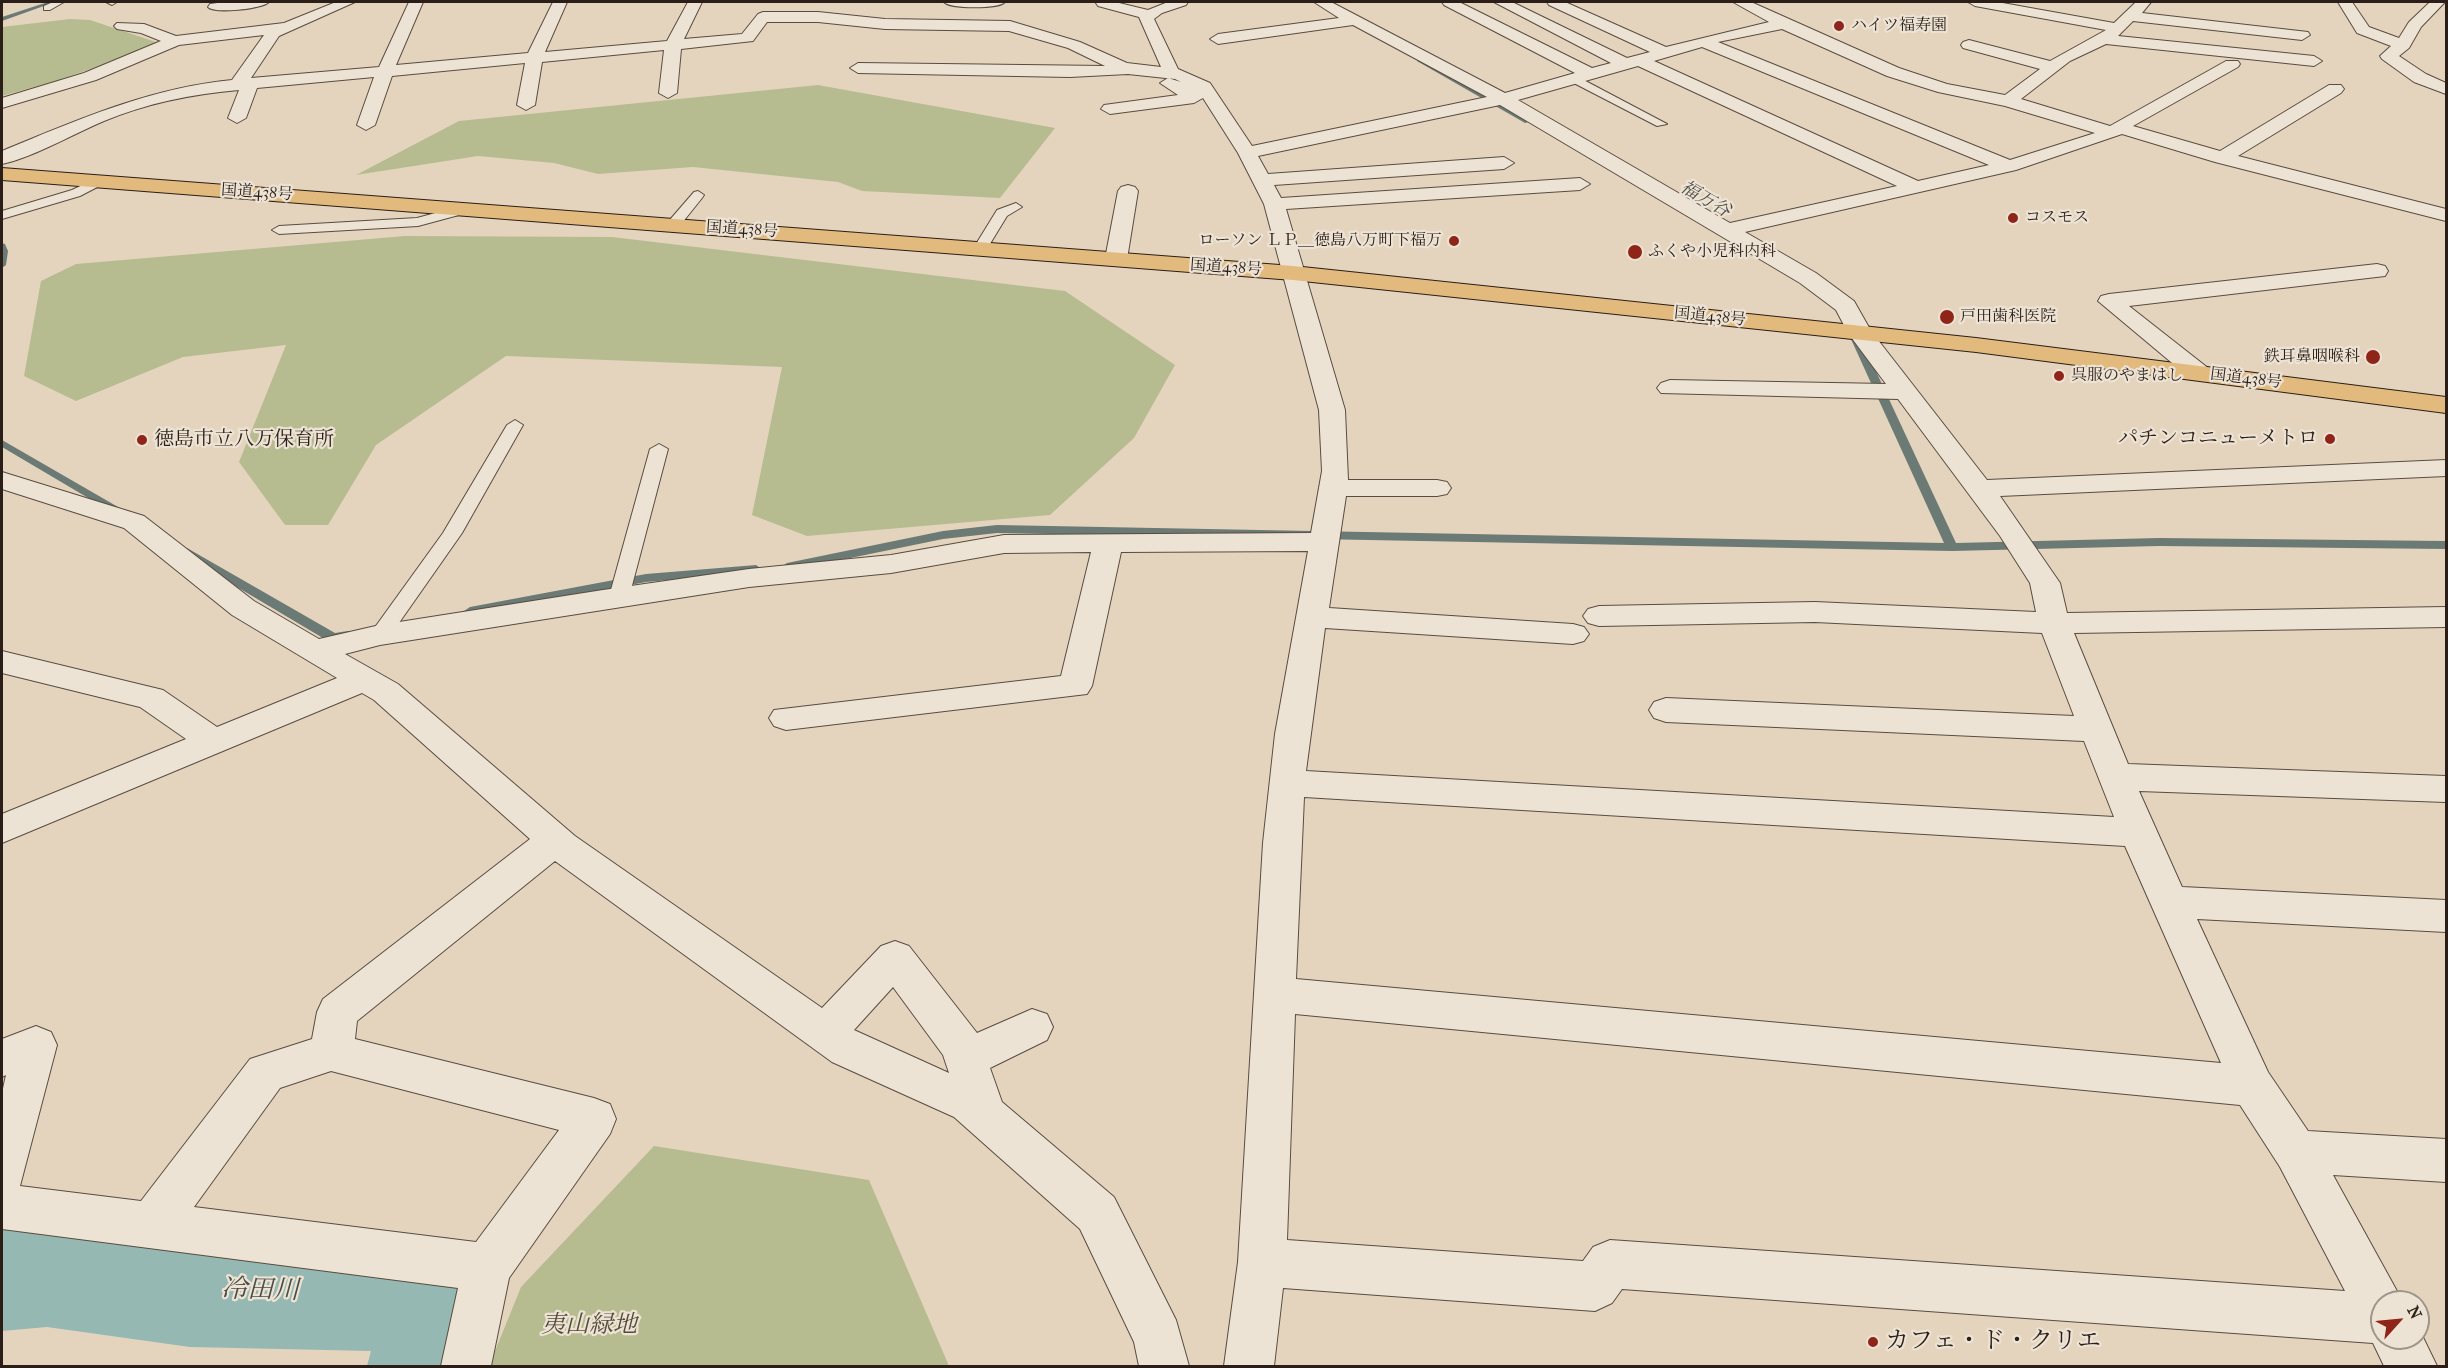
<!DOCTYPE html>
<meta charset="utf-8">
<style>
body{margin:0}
#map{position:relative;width:2448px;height:1368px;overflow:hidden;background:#e4d4bd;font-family:"IM FELL French Canon",serif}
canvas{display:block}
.frame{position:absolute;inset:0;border:3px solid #2b1e18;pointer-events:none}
.north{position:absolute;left:2370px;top:1290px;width:60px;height:60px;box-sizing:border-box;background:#ede3d4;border:2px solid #9f9489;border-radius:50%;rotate:63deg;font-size:16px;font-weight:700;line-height:24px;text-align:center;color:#2b1e18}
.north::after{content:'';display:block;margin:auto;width:21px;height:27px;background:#8f2418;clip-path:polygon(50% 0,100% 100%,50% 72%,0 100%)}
</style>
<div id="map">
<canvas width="2448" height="1368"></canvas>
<div class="frame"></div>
<div class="north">N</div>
</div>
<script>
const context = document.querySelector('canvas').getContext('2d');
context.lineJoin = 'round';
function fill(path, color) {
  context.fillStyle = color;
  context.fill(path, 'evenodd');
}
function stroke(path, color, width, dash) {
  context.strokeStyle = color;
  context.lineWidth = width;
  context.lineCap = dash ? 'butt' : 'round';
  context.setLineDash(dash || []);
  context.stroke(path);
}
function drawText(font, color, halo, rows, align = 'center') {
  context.font = font + ' "IM FELL French Canon","Noto Serif JP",serif';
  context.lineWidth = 4.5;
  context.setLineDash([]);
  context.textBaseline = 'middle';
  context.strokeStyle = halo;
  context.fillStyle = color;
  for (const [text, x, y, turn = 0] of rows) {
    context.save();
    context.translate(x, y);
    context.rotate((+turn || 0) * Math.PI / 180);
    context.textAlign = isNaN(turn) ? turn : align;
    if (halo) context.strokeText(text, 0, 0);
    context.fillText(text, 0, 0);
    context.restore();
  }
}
fill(new Path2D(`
 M70,19L90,20L162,44L56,81L2,96V27Z
 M818,85L1055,128L1000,198L862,191L838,182L693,167L598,174L554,163L478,156L356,175L459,121Z
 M405,236L612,237L1065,291L1175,365L1134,438L1050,515L807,536L752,515L782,367L506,356L376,445L328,525H285L239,462L286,345L183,357L76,401L24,376L41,281L76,264Z
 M654,1146L869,1180L949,1366H489L521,1287Z`), '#b6bc90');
fill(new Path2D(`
 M48,2H55L2,21V17Z
 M1419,58L1531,119L1532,121L1525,123L1417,61Z
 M2,243L5,244L8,251L6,265L2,268Z
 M1855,334L1860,337L1956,543L2159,538L2446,541V549L2159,546L1952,551L997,533L943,539L787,571L781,567L787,563L943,531L997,525L1944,543L1850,337Z
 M2,440L125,511L127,513L125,515H117L2,447Z
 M187,548L335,633L348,631L354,635L348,639L328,641L183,555L181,552L183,549Z
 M756,565L762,569L760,572L646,582L470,615L464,611L470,607L646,574Z`), '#6b7a75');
fill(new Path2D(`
 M47,1213L190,1231L447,1237L488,1254L505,1295L487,1366H367L371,1351L190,1347L47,1327L2,1331V1216Z`), '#95b8b3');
const lane = new Path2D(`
 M53,2H64L50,10H44V6Z
 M106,2H117L112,5Z
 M1568,76H1576L1667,124L1657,126L1568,80Z
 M99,177L103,178V184L80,196L2,219V211L72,190Z
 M698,191L704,195L702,198L678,228H668V222L694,192Z
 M1016,203L1022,207L1007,216L985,252H975L973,249L997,210Z
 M465,205L470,206V212L418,226L279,234L272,230L279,226L417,218Z
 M515,420L523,425L462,533L387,640H373L370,635L373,630L443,533L507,425Z
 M659,444L668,449L629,597L626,601H612L609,597L650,449Z`);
const street = new Path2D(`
 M225,2H269C262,9 214,14 208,7L210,4Z
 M336,2H355L279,36L251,78L379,67L409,2H423L396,65L528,53L553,2H567L545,52L667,41L688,2H702L684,39L742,34L758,14L763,12H818L885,19L1010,21L1080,42L1127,63L1161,67L1139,17L1098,6L1096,3L1115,2L1148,10L1168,2H1188L1186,5L1162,13L1154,19L1178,69L1210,83L1252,146L1487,97L1353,25L1218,44L1210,39L1218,34L1339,18L1314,2H1331L1505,93L1575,73L1444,5L1442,2H1459L1592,68L1611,63L1494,2H1512L1627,58L1650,52L1549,5L1547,2H1565L1666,47L1769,22L1733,2H1751L1899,68L1947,84L2005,95L2040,69L1963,48L1961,45L1963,42L1969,40L2050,61L2106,30L1975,6L1968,2H1997L2114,23L2136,2H2151L2142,13L2308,32L2310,35L2302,40L2133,21L2118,36L2314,56L2322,61L2314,66L2106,44L2070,61L2021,99L2110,126L2226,61H2238L2240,64L2238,67L2133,126L2220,151L2329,85H2341L2344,89L2341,93L2238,156L2446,209V221L2215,162L2122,134L2016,170L1745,232L1816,273L1854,301L1871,331L1987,480L2446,460V476L2000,496L2060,583L2067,613L2446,607V627L2074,633L2128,764L2446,776V802L2139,791L2182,887L2446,900V932L2197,919L2268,1072L2308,1131L2446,1139V1182L2333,1175L2403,1302H2382V1338H2418V1327L2437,1366H2384L2373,1343L1622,1289L1612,1303L1595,1311L1283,1288L1274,1366H1224L1238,1262L1263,843L1275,734L1308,551L1121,552L1092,686L1087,694L786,730L774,726L769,718L774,710L1061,676L1091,552L1004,553L891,573L749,587L380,645L345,654L398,684L575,836L822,1008L881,946L895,941L909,946L977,1033L1032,1009L1047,1014L1053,1027L1047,1040L990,1068L1002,1102L1114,1197L1176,1320L1189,1366H1139L1134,1342L1080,1229L954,1117L832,1062L555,861L357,1021L355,1039L594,1098L610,1104L616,1119L610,1134L509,1278L491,1366H441L458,1288L2,1229V1093L6,1075L2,1077V1039L36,1026L51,1032L57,1045L20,1186L141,1201L250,1059L312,1039L317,1012L323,999L530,839L374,700L362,693L2,843V814L186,739L140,707L2,673V651L163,690L217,727L337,678L232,615L124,528L2,489V472L144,516L254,601L319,639L380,625L603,590L749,569L891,555L1004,535L1311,533L1322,471L1319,410L1264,204L1238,153L1203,98L1194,103L1110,114L1101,109L1104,105L1178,95L1160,83L1168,78L1181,82L1175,79L1128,74L1070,77L858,73L850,68L858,63L1105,66L1068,48L1009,31L885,29L818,22H767L753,41L681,49L677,93L668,98L659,93L664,50L542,62L535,105L526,110L517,105L525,63L392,76L375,125L366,130L357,125L374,77L257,88L246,118L237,123L228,118L239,90C193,94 147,103 104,121C73,134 34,157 2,164V151C77,120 150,88 232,80L264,35L179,45L96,80L2,108V98L84,73L161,41L141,33L117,29L114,26L117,23L144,24L176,36L284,23ZM1782,29L1887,76L1938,92L2005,106L2095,133L2010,160L1718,42ZM1702,47L1989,165L1918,181L1654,61ZM1638,66L1897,186L1730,223L1518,100ZM1500,105L1800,283L1836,310L1848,333L1886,384L1670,380L1661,383L1657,388L1661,393L1898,399L2000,536L2030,583L2036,612L1815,602L1599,606L1588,609L1583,616L1588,623L1599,626L1815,622L2042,633L2074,716L1666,698L1654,702L1649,710L1654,718L1666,722L2084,741L2114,817L1306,771L1325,628L1573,644L1584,641L1589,634L1584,627L1573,624L1329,608L1346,496H1437L1447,494L1451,488L1447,482L1437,480H1348L1345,410L1286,209L1580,190L1590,184L1580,178L1281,198L1274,185L1504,169L1514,163L1504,157L1268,174L1258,156ZM1304,797L2125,846L2221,1063L1296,979ZM893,987L943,1055L949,1073L854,1030ZM1295,1014L2240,1105L2280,1167L2345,1291L1610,1240L1593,1247L1583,1261L1287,1240ZM331,1071L559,1130L476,1242L194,1207L280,1088Z
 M944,2H1005C999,9 950,9 944,2Z
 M2338,2H2352L2369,27L2399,38L2409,22L2430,2H2445L2421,27L2409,48L2399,56L2426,74L2446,83V94L2414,82L2382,59L2380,56L2391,46L2357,33Z
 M1128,185L1135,187L1138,191L1127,259L1124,264H1108L1105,259L1118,191L1121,187Z
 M2377,264L2385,266L2388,271L2385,276L2129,306L2208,368L2211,373L2208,378L2199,380L2190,378L2098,301L2101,296L2109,294Z`);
const highway = new Path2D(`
 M2,168L1293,266L1976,338L2446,397V413L1976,352L1293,280L2,180Z`);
stroke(lane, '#594c41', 2);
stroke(street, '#594c41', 2);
stroke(highway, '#2b1e18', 2);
fill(lane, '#ede3d4');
fill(street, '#ede3d4');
fill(highway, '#e2ba7e');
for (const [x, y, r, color] of [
 [1839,26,6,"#8f2418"],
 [2013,218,6,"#8f2418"],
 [1454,241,6,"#8f2418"],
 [1635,252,8,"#8f2418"],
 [1947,317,8,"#8f2418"],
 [2373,357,8,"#8f2418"],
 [2059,376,6,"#8f2418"],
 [2330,439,6,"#8f2418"],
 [142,440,6,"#8f2418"],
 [1873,1342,6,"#8f2418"]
]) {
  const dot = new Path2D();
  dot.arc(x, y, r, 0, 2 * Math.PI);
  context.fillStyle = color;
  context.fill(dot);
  stroke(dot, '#ede3d4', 2);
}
drawText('16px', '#2b1e18', '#ede3d4', [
 ["ハイツ福寿園",1851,26],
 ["コスモス",2025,218],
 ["ローソン ＬＰ＿徳島八万町下福万",1442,241,"right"],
 ["ふくや小児科内科",1648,252],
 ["戸田歯科医院",1960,317],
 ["鉄耳鼻咽喉科",2360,357,"right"],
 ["呉服のやまはし",2071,376]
], 'left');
drawText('16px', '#2b1e18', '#ede3d4', [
 ["国道438号",257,193,4],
 ["国道438号",742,230,4],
 ["国道438号",1226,268,4],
 ["国道438号",1710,317,6],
 ["国道438号",2246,379,7]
]);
drawText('italic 18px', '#4b4c46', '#ede3d4', [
 ["福万谷",1705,200,30]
]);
drawText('20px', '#2b1e18', '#ede3d4', [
 ["パチンコニューメトロ",2318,439],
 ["徳島市立八万保育所",154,440,"left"]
], 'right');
drawText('italic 24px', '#554d3c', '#ede3d4', [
 ["夷山緑地",589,1326]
]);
drawText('24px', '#2b1e18', '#ede3d4', [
 ["カフェ・ド・クリエ",1885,1342]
], 'left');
drawText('italic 26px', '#4b4c46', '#ede3d4', [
 ["冷田川",260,1291,1]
]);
</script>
